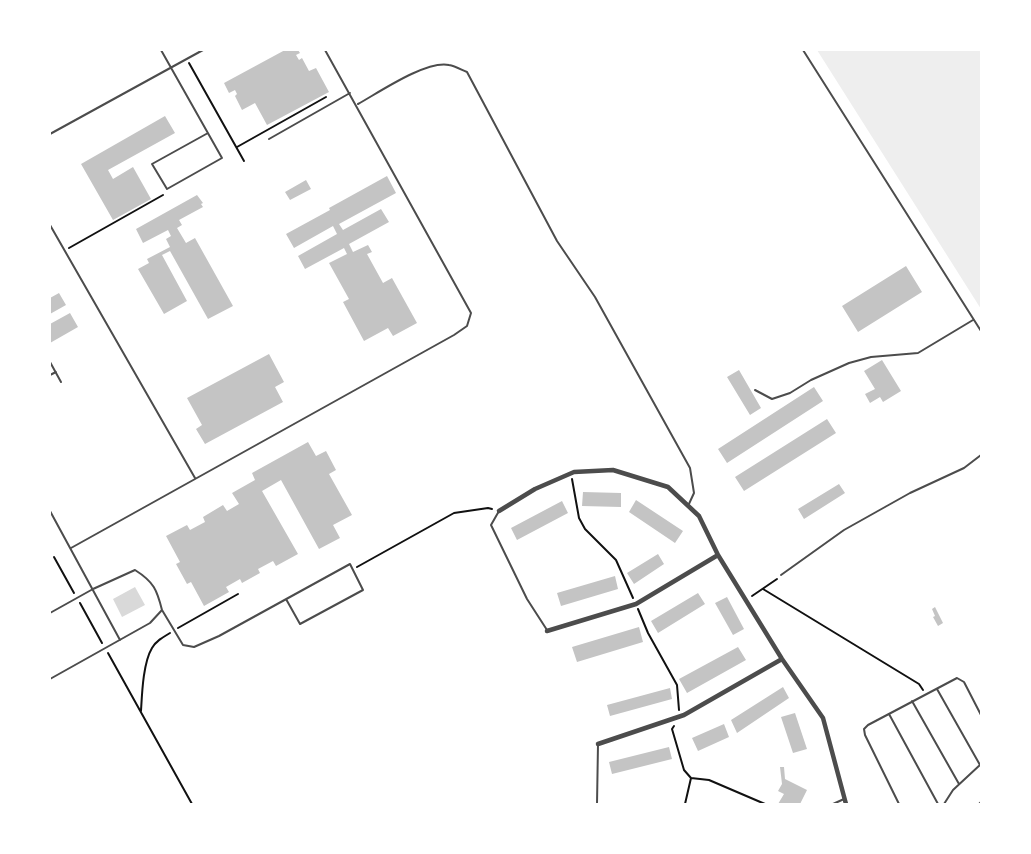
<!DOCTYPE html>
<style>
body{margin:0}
#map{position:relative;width:1031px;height:854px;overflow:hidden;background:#fff;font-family:Signika,sans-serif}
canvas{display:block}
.frame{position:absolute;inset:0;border:51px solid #fff;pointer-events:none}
</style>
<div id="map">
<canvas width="1031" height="854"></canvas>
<div class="frame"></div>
</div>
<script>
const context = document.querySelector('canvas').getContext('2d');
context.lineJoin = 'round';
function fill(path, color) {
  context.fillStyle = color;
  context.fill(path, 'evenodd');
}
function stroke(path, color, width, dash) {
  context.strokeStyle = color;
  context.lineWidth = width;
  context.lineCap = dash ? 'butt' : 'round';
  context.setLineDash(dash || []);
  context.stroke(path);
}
fill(new Path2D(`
 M817,50H981V309Z`), '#eee');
fill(new Path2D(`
 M135,587L145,605L122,617L113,599Z`), '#d9d9d9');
fill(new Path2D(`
 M285,50H298L300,53L296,55L299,60L302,58L309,71L316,68L329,92L267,125L255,103L242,110L235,96L237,94L235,90L229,93L224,83Z
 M165,116L175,133L108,170L113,179L133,167L151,199L113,220L81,164Z
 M387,176L396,193L339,224L343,230L381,209L389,222L349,244L353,252L368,245L372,252L367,254L383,283L392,278L417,323L393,336L388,328L364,341L343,302L349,299L329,263L347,254L344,248L305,269L298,256L337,234L333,226L294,248L286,234L330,210L329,208Z
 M306,180L311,189L290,200L285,192Z
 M197,195L203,203L201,204L203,207L179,220L182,225L177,228L186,243L195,238L233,306L208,319L170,251L162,255L187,301L164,314L138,269L149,263L147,259L170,247L166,239L171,236L168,230L143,243L136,229Z
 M906,266L922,292L858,332L842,306Z
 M59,293L66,305L50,314V298Z
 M70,313L78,327L50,343V324Z
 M269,354L284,382L275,387L283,402L205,444L196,429L202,425L187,398Z
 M882,360L901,391L883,402L880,397L870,403L865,394L875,389L864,371Z
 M739,370L761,408L750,415L727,377Z
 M814,387L823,401L727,463L718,449Z
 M827,419L836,433L744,491L735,477Z
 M308,442L316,456L326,451L336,470L329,474L352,515L333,525L340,538L319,549L281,480L262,491L298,554L276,566L273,561L258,569L260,573L242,583L240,579L226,587L229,592L204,606L191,582L187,584L176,564L180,562L166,536L187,525L190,530L205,522L203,517L223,505L227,511L239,504L232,493L255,480L252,473Z
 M839,484L845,493L804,519L798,509Z
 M583,492L621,493V507L582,506Z
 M636,500L683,531L675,543L629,512Z
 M562,501L568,513L517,540L511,528Z
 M658,554L664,564L634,584L627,573Z
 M615,576L618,589L561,606L557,593Z
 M698,593L705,604L658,633L651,621Z
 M727,597L744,629L733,635L715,603Z
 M935,607L943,623L938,626L933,617L935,616L932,609Z
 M639,627L643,642L577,662L572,647Z
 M738,647L746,660L687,693L679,679Z
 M783,687L789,698L737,733L731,720Z
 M670,688L672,699L610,716L607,705Z
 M795,713L807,749L793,753L781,717Z
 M724,724L729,737L698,751L692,738Z
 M669,747L672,759L612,774L609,762Z
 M780,767H784L785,779L807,790L800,804H778L784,794L778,791L782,784Z`), '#c4c4c4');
stroke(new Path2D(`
 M189,63L244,161
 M237,147L326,97
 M69,248L163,195
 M572,479L579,518L585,529L616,560L633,598
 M54,557L74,593
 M357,567L454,513L488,508L492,509
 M763,589L919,684L923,690
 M752,596L777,579
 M80,603L102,643
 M638,609L648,633L677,685L679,710
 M178,628L238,594
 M108,653L192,804
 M141,711C142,694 143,663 152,648C156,641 163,637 170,633
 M674,726L672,729L684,770L691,778L709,780L765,804
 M685,804L691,778`), '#111', 2);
stroke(new Path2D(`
 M161,50L222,158L167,189L152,164L208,133
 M803,50L981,331
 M358,104C378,93 426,60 449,65C455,66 462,70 467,72L557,241L595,297L690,468L694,493L688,506
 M50,134L203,50
 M269,139L350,93
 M50,225L195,478
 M50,362L61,382
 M50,375L56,372
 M755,390L772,399L790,393L811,380L849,363L871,357L918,353L973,320
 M50,511L120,640
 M499,511L491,525L527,599L547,630
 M71,548L454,335L467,326L471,313L325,50
 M781,575L844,530L910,493L964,468L981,455
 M162,610L183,645L194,647L219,636L350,564L363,590L300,624L286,599
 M50,613L93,589L135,570C154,582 157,590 162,610L150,623L50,679
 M937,689L980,765
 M912,701L959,784
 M889,714L938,804
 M597,804L598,744
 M833,804L844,799
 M899,804L865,735L864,729L868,725L957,678L964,682L981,715
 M944,804L953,790L981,764
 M979,804L981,802`), '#4c4c4c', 2);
stroke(new Path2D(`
 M499,511L535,489L574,472L613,470L668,487L699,516L718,555L782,659L823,718L846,804
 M547,631L636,604L718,555
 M598,744L684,715L782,659`), '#4c4c4c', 4.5);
</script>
